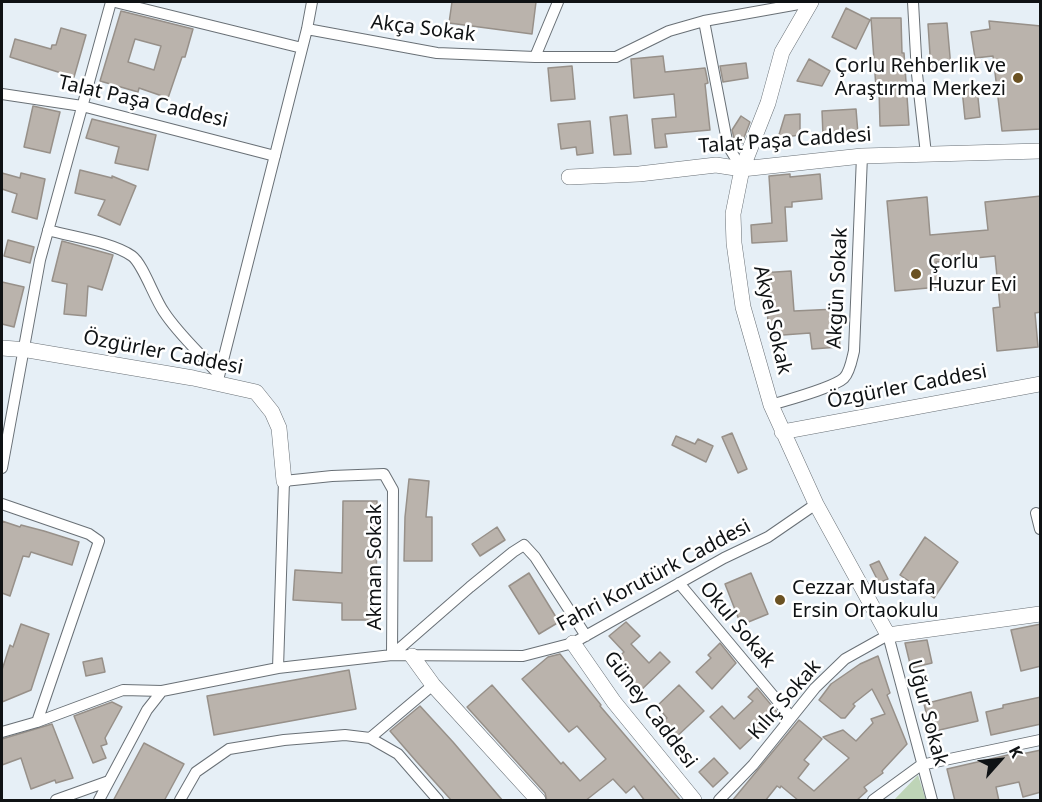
<!DOCTYPE html>
<meta charset="utf-8">
<style>
body{margin:0}
#map{position:relative;width:1042px;height:802px;overflow:hidden;background:#e6eff6;font-family:"Noto Sans",sans-serif}
canvas{display:block}
.frame{position:absolute;inset:0;border:3px solid #0f1214;pointer-events:none}
.north{position:absolute;left:970px;top:730px;width:60px;height:60px;-webkit-text-stroke:4px #fff;paint-order:stroke;rotate:63deg;font-size:16px;font-weight:700;line-height:24px;text-align:center;color:#0f1214}
.north::after{content:'';display:block;margin:auto;width:21px;height:27px;background:#0f1214;clip-path:polygon(50% 0,100% 100%,50% 72%,0 100%)}
</style>
<div id="map">
<canvas width="1042" height="802"></canvas>
<div class="frame"></div>
<div class="north">K</div>
</div>
<script>
const context = document.querySelector('canvas').getContext('2d');
context.lineJoin = 'round';
function fill(path, color) {
  context.fillStyle = color;
  context.fill(path, 'evenodd');
}
function stroke(path, color, width, dash) {
  context.strokeStyle = color;
  context.lineWidth = width;
  context.lineCap = dash ? 'butt' : 'round';
  context.setLineDash(dash || []);
  context.stroke(path);
}
function drawText(font, color, halo, rows, align = 'center') {
  context.font = font + ' "Noto Sans",sans-serif';
  context.lineWidth = 5;
  context.setLineDash([]);
  context.textBaseline = 'middle';
  context.strokeStyle = halo;
  context.fillStyle = color;
  for (const [text, x, y, turn = 0] of rows) {
    context.save();
    context.translate(x, y);
    context.rotate((+turn || 0) * Math.PI / 180);
    context.textAlign = isNaN(turn) ? turn : align;
    if (halo) context.strokeText(text, 0, 0);
    context.fillText(text, 0, 0);
    context.restore();
  }
}
fill(new Path2D(`
 M918,775L926,800H894Z`), '#bed4b7');
const building = new Path2D(`
 M452,2H536L532,34L449,23Z
 M846,8L870,20L856,49L832,37Z
 M121,11L193,29L185,57H182L168,98L139,88L138,92L100,81ZM135,39L161,46L154,70L128,62Z
 M871,18H901L902,53H904L909,125L880,126L879,88H876Z
 M989,21L1041,26V129L1002,131L993,56L975,58L971,32L990,29Z
 M947,23L951,68L931,70L928,24Z
 M61,28L86,35L74,77L10,57L15,39L51,49L52,45H56Z
 M663,56L665,72L705,68L708,83L705,84L710,130L665,134L667,147L655,148L652,119L676,117L674,94L634,98L631,59Z
 M809,59L830,71L822,86L797,81Z
 M746,63L748,78L723,82L720,66Z
 M572,66L575,99L551,101L548,68Z
 M977,88L980,117L965,119L962,89Z
 M33,106L60,112L50,153L24,147Z
 M856,109L858,134L823,136L822,111Z
 M800,114V135L778,138L785,115Z
 M627,115L631,154L614,155L610,117Z
 M741,116L750,122L742,143L734,138L732,130Z
 M92,119L156,135L148,170L115,163L119,147L86,138Z
 M590,121L593,153L577,155L576,147L561,149L558,124Z
 M80,170L112,178V176L136,186L120,225L98,215L105,200L75,193Z
 M2,173L20,178L21,173L45,179L37,219L12,212L17,194L2,189Z
 M790,174V177L820,174L822,199L792,202V207H785L787,241L752,243L751,225L772,223L769,176Z
 M1041,196V312L1035,313L1038,347L997,351L993,308L1000,307L995,256L936,262L939,287L895,291L887,201L927,197L930,235L988,230L985,202Z
 M8,240L34,247L30,263L4,256Z
 M62,241L113,255L102,290L88,286L86,316L64,314L67,284L52,281Z
 M791,271L794,311L837,309L840,347L812,349L810,333L769,336L767,308H763L760,273Z
 M2,282L24,287L14,327L2,324Z
 M732,433L747,469L738,473L722,437Z
 M676,436L695,444L698,439L713,446L706,462L672,445Z
 M409,479L429,481L426,517H432V561H404L405,517Z
 M343,501H377L376,620H342V603L293,600L295,570L342,573Z
 M2,521L20,527L21,525L44,531L79,542L72,565L31,552L29,557L23,556L10,596L2,593Z
 M497,527L505,540L480,556L472,544Z
 M925,537L958,562L934,598L900,575Z
 M879,561L888,579L879,583L870,565Z
 M529,573L559,622L539,634L509,586Z
 M751,573L768,614L741,625L725,584Z
 M626,622L640,636L631,644L649,663L660,652L670,662L635,696L625,685L627,683L610,665L624,652L609,636Z
 M21,624L49,634L31,690L2,702V670L10,645L13,647Z
 M1041,624V666L1021,671L1011,630Z
 M927,640L932,663L911,668L905,643Z
 M720,643L736,663L712,689L696,672L711,658L708,655Z
 M560,654L601,705L600,706L681,801H645L634,786L626,793L613,779L585,801H547L545,793L467,707L492,685L561,764L563,762L580,781L606,759L577,726L569,732L522,679L548,657Z
 M878,656L890,693L887,695L907,744L882,771L883,773L864,787L867,791L856,801H799L781,786L780,788L777,786L765,801H732L799,720L822,739L804,760L809,764L798,778L814,791L849,758L823,737L843,730L856,741L873,723L871,719L885,714L872,689L853,704L855,706L845,718H841L819,700L831,684L860,664Z
 M102,658L105,672L86,676L83,662Z
 M349,670L356,709L214,735L207,696Z
 M679,685L704,711L673,740L659,725L667,718L657,706Z
 M757,688L778,713L740,749L710,717L722,706L734,719L753,701L748,697Z
 M971,692L978,721L931,732L924,704Z
 M1041,697V724L991,735L986,712L1003,708V705Z
 M112,702L122,707L105,738L107,744L101,746L106,758L93,763L74,716Z
 M420,706L453,742L503,801H452L416,761L390,731Z
 M52,724L73,778L56,783L55,780L31,789L21,758L2,765V739Z
 M144,743L184,764L164,801H113Z
 M1041,750V792L1023,797L1019,782L996,787L999,801H955L947,769L1012,754V756Z
 M714,758L728,773L713,787L699,772Z`);
fill(building, '#bab3ac');
stroke(building, '#979089', 1.5);
const street = new Path2D(`
 M115,2L302,48
 M913,2L917,74L926,154
 M704,21L728,146L742,169
 M307,29L437,53L535,57H616L669,31L704,21L810,2
 M535,57L558,2
 M2,94L82,106L275,156
 M48,230C72,237 112,242 132,256C143,264 154,298 164,312C179,335 201,354 219,375
 M217,384L307,29L312,2
 M771,405C787,400 833,388 844,378C850,372 852,359 854,351L862,156
 M2,468L40,260L111,2
 M2,504L89,534L99,541L37,722
 M1036,513L1040,529
 M679,583L791,717
 M392,655L470,587L513,552L524,545L535,557L586,636
 M278,668L284,481L332,476L384,474L393,490L392,655
 M2,732L37,722L123,690L162,691
 M370,738L433,685
 M56,800L109,781
 M99,800L147,710L162,691L278,668L392,655L523,656L573,643L724,558L768,537L816,504
 M180,800L196,772L229,749L284,740L345,735L370,738L398,754L438,800
 M719,800L753,765L815,688L845,659L888,635L932,800
 M873,800L921,765L1040,740`);
const secondary = new Path2D(`
 M811,2L782,52L768,103L742,169L733,214L734,243L743,307L771,405L816,504L888,635L1040,614
 M569,177L639,174L716,165L742,169L862,156L1040,151
 M2,348L28,350L193,378L256,392L272,412L279,428L284,481
 M782,432L1040,384
 M573,643L614,702L694,800
 M412,656L433,685L538,800`);
stroke(street, '#697076', 12);
stroke(secondary, '#697076', 16);
stroke(street, '#fff', 10);
stroke(secondary, '#fff', 15);
for (const [x, y, r, color] of [
 [1018,78,6,"#6b5223"],
 [916,274,6,"#6b5223"],
 [780,600,6,"#6b5223"]
]) {
  const dot = new Path2D();
  dot.arc(x, y, r, 0, 2 * Math.PI);
  context.fillStyle = color;
  context.fill(dot);
  stroke(dot, '#fff', 2);
}
drawText('20px', '#0f1214', '#fff', [
 ["Akça Sokak",423,29,7],
 ["Talat Paşa Caddesi",143,102,13],
 ["Talat Paşa Caddesi",785,141,-4],
 ["Akgün Sokak",838,288,-87],
 ["Akyel Sokak",772,320,77],
 ["Özgürler Caddesi",163,353,11],
 ["Özgürler Caddesi",907,387,-11],
 ["Akman Sokak",375,567,-90],
 ["Fahri Korutürk Caddesi",654,576,-28],
 ["Okul Sokak",737,625,50],
 ["Kılıç Sokak",785,700,-49],
 ["Güney Caddesi",650,710,53],
 ["Uğur Sokak",927,713,75]
]);
drawText('20px', '#0f1214', '#fff', [
 ["Çorlu Rehberlik ve",1006,66,"right"],
 ["Araştırma Merkezi",1006,89,"right"],
 ["Çorlu",928,262],
 ["Huzur Evi",928,285],
 ["Cezzar Mustafa",792,588],
 ["Ersin Ortaokulu",792,611]
], 'left');
</script>
